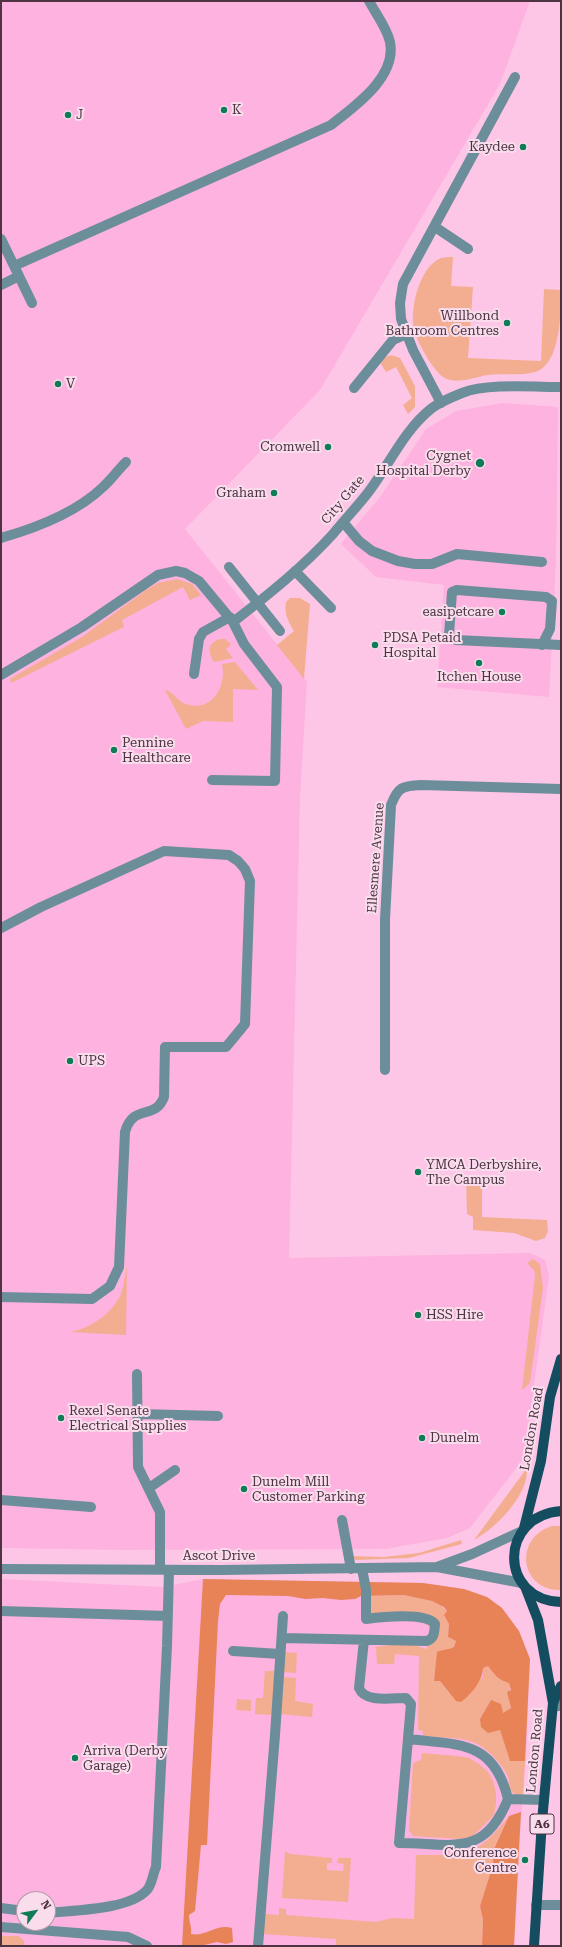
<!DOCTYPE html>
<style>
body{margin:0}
#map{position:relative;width:562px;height:1947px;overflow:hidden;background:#fec6e6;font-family:"Roboto Serif",serif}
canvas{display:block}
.frame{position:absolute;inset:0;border:2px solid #4e3343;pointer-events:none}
.north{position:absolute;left:16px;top:1891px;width:40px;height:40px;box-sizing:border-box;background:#f9dded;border:1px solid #b599a9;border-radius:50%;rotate:58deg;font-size:11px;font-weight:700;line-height:16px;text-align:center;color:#4e3343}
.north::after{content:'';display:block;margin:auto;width:14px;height:18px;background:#107c57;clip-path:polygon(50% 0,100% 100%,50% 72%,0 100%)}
</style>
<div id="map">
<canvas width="562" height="1947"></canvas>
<div class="frame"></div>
<div class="north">N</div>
</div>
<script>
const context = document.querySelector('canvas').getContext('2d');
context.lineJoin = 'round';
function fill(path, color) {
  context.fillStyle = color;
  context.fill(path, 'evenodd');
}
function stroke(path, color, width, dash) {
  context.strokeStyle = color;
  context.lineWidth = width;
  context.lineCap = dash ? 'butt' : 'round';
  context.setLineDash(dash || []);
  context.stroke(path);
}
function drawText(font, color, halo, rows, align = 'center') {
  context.font = font + ' "Roboto Serif",serif';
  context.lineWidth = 4;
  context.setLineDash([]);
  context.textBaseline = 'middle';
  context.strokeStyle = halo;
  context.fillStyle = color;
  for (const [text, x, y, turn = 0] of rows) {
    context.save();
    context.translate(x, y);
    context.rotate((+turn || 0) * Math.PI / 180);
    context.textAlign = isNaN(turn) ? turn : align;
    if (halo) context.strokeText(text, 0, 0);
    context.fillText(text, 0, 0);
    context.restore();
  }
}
fill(new Path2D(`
 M1,1H530L500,84L320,390L185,529L307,682L300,798L289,1258L530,1253L545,1260L549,1276L524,1458L470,1528L447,1538L385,1549L123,1550L1,1548Z
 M503,403L558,407L556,562L549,697L437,687L444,585L376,577L341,544L380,497L426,429L456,411Z
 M1,1579L163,1587L203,1579L423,1583L464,1589L487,1597L502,1608L519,1631L530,1659L526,1755L518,1859L514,1946H1ZM24,1899H48V1923H24Z`), '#feb2df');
fill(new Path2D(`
 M453,257L451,286L473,287L468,358L541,361L544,289L561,290C561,312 561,365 535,372C520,376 502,373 487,375C473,378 455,385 443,377C433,370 419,345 415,333C408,313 419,266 441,258C444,257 450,257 453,257Z
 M391,355L400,358L415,386V407L408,414L403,405L412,398L396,367L386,372L381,364V359Z
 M177,579L192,584L201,595L190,600L183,587L122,620L124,627L11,683L10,679L82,637L146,590L158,583Z
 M290,598H300L310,604L304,679L277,645L294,631C288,621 284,614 286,602Z
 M220,639H225L231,644L226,649L233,658L214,662C208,652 207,643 220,639Z
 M235,662L258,690L233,689V722L203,721L186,729L165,690C174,692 178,702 186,704C212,713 227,686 222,664Z
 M466,1176H482V1217L547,1220L548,1231L545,1238L536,1241L514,1233L473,1230V1217L467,1214Z
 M533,1259L540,1264L543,1288L530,1383L522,1390L535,1275L534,1270L527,1263Z
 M127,1266L126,1335L70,1332C91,1328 112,1314 121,1294C124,1285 125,1275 127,1266Z
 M527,1468C529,1495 496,1528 474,1540Z
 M552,1526H561V1590C520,1591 513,1538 552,1526Z
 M461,1540L462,1544L409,1558L356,1560L350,1556L383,1557L419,1553Z
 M404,1595C417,1598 440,1599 447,1612L444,1615L449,1624L448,1637L456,1641L454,1647L436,1667L434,1680L440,1681L449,1693L469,1696L483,1676V1668L488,1666C494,1674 499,1680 509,1683C512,1692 507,1698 511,1708L503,1713L491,1700L480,1719L500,1730L510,1761H525L523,1796C518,1795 515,1795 511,1791C508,1787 510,1781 508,1777C503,1765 491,1753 481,1746C465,1736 441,1738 423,1736V1731L418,1730L419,1656L395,1654L394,1664H377L376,1647L391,1645L399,1640L426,1649L437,1635L429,1626L423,1623L368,1614L369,1596Z
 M284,1652L297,1653L296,1673L283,1672Z
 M265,1671H277L273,1715L255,1714L256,1698H263Z
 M282,1677L296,1678L295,1701L313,1704L312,1717L280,1714Z
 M237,1699L251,1700V1711L236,1710Z
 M422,1753L457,1756L469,1758L479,1764L488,1772L493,1781L496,1792V1804L494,1815L473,1836L460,1839L413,1836L409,1830L413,1763L421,1760Z
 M509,1816L494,1848L493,1865L480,1906L483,1920L482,1946H336V1939L263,1934L265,1914L279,1915V1908L286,1909V1915L376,1922L392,1918L414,1919L416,1855C468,1855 475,1858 509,1816Z
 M285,1851L290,1854L332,1858V1863H327V1870L343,1871L344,1864L337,1863L338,1858H351L348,1902L282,1898Z
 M1,1936H19L24,1941L25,1946H1Z`), '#f3ae91');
fill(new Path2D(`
 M203,1579L423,1583L464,1589L487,1597L502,1608L519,1631L530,1659L525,1761H510L500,1730L488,1733L481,1727L480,1719L491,1700L501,1704L503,1713L511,1708L507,1692L511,1690L509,1683C498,1680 494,1674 488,1666L483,1668C483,1680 471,1695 461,1702L456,1701L440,1681H434L437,1652C443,1649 449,1650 454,1647L456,1641L448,1637L449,1624L444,1615L447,1611L444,1607L432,1601L404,1595L361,1596L355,1599L341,1600L323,1598L305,1599L288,1596L226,1595L220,1604L218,1621L207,1845H201L195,1911L189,1915C189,1922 192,1927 191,1934C206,1937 216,1923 232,1928L233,1942L226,1944L217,1942L200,1946H182Z
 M521,1812L514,1946H482L483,1920L480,1906L493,1865V1851L509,1816Z`), '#e88358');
stroke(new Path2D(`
 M435,227L468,249
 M1,239L32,303
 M14,266L331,125C355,106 397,77 390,42C387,28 376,14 369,1
 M1,285L19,276
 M354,388L393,340L407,334
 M441,403L413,350L401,319L400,303L403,284L515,77
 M343,522L359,541L372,551L398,561L415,564H432L457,554L542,562
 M1,538C36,528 76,513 103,487C111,480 118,470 126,462
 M229,567L280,631
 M295,571L331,608
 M233,622C268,595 303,567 333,534C345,519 359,505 370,490C390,463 405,429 432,408C440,402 452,397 462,393C487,383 534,387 561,387
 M542,645L550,629L552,601L546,597L457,590L452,592L449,635L456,640L561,645
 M194,674L199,639L203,632L230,617
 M1,675L82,627L158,575L176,571L185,573L199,581L233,622L244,644L277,687L275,781L212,780
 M1,928L41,907L164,851L229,855L238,861L245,869L250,881L245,1024L226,1047H165L164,1097C155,1121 133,1103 125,1132L119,1267L110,1286L92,1299L1,1297
 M385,1070V920L391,805C398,787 402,786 421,785L561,789
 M137,1374L138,1467L160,1512V1569
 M138,1414L218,1416
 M149,1488L175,1470
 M1,1500L91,1507
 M342,1520L351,1569
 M437,1567L472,1554L522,1531
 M1,1569L221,1570L437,1567L522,1583
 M1,1611L168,1616
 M282,1638L427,1641C435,1638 434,1632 435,1624C426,1612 380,1617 366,1619V1589L362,1569
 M364,1640L359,1688C365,1703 391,1698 406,1698L411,1704L399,1843C451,1843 484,1859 508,1799C494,1740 459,1745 408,1739
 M233,1651L280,1654
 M553,1706H561
 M508,1799L544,1800
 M536,1905H561
 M1,1908L24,1911
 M48,1913C74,1910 129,1910 147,1890C152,1885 153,1873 156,1867L167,1646L169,1570
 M1,1927L128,1937L147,1946
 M258,1946L275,1735L283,1616`), '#6c8e9b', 10);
stroke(new Path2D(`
 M561,1511C498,1516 499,1600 561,1602
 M524,1528L541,1461L550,1397L561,1359
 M526,1589L538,1620L553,1703L542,1821L534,1946
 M553,1703L561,1686`), '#144d5f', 10);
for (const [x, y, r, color] of [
 [224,110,4,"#107c57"],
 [68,115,4,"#107c57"],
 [523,147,4,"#107c57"],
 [507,323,4,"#107c57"],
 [58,384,4,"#107c57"],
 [328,447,4,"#107c57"],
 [480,463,5,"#107c57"],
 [274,493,4,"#107c57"],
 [502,612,4,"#107c57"],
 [375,645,4,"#107c57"],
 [479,663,4,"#107c57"],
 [114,750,4,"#107c57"],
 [70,1061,4,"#107c57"],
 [418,1172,4,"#107c57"],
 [418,1315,4,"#107c57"],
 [61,1418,4,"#107c57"],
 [422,1438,4,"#107c57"],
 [244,1489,4,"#107c57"],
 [75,1758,4,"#107c57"],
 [525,1860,4,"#107c57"]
]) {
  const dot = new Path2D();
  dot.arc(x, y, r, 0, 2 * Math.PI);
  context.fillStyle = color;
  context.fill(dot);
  stroke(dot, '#f9dded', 1.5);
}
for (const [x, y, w] of [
 [542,1824,24]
]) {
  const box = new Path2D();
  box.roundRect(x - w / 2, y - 10, w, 20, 3);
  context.fillStyle = '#f9dded';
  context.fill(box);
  stroke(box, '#4e3343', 1);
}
drawText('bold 12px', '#4e3343', null, [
 ["A6",542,1824]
]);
drawText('13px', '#4e3343', '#f9dded', [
 ["K",232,110],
 ["J",76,115],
 ["Kaydee",515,147,"right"],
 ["Willbond",499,316,"right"],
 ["Bathroom Centres",499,331,"right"],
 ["V",66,384],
 ["Cromwell",320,447,"right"],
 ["Cygnet",471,456,"right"],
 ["Hospital Derby",471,471,"right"],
 ["Graham",266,493,"right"],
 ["easipetcare",494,612,"right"],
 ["PDSA Petaid",383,638],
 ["Hospital",383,653],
 ["Itchen House",479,677,"center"],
 ["Pennine",122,743],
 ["Healthcare",122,758],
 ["UPS",78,1061],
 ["YMCA Derbyshire,",426,1165],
 ["The Campus",426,1180],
 ["HSS Hire",426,1315],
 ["Rexel Senate",69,1411],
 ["Electrical Supplies",69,1426],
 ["Dunelm",430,1438],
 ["Dunelm Mill",252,1482],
 ["Customer Parking",252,1497],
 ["Arriva (Derby",83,1751],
 ["Garage)",83,1766],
 ["Conference",517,1853,"right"],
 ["Centre",517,1868,"right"]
], 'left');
drawText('13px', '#4e3343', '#f9dded', [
 ["City Gate",343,500,-50],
 ["Ellesmere Avenue",376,858,-86],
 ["London Road",532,1429,-80],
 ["Ascot Drive",219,1556],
 ["London Road",535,1751,-85]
]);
</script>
